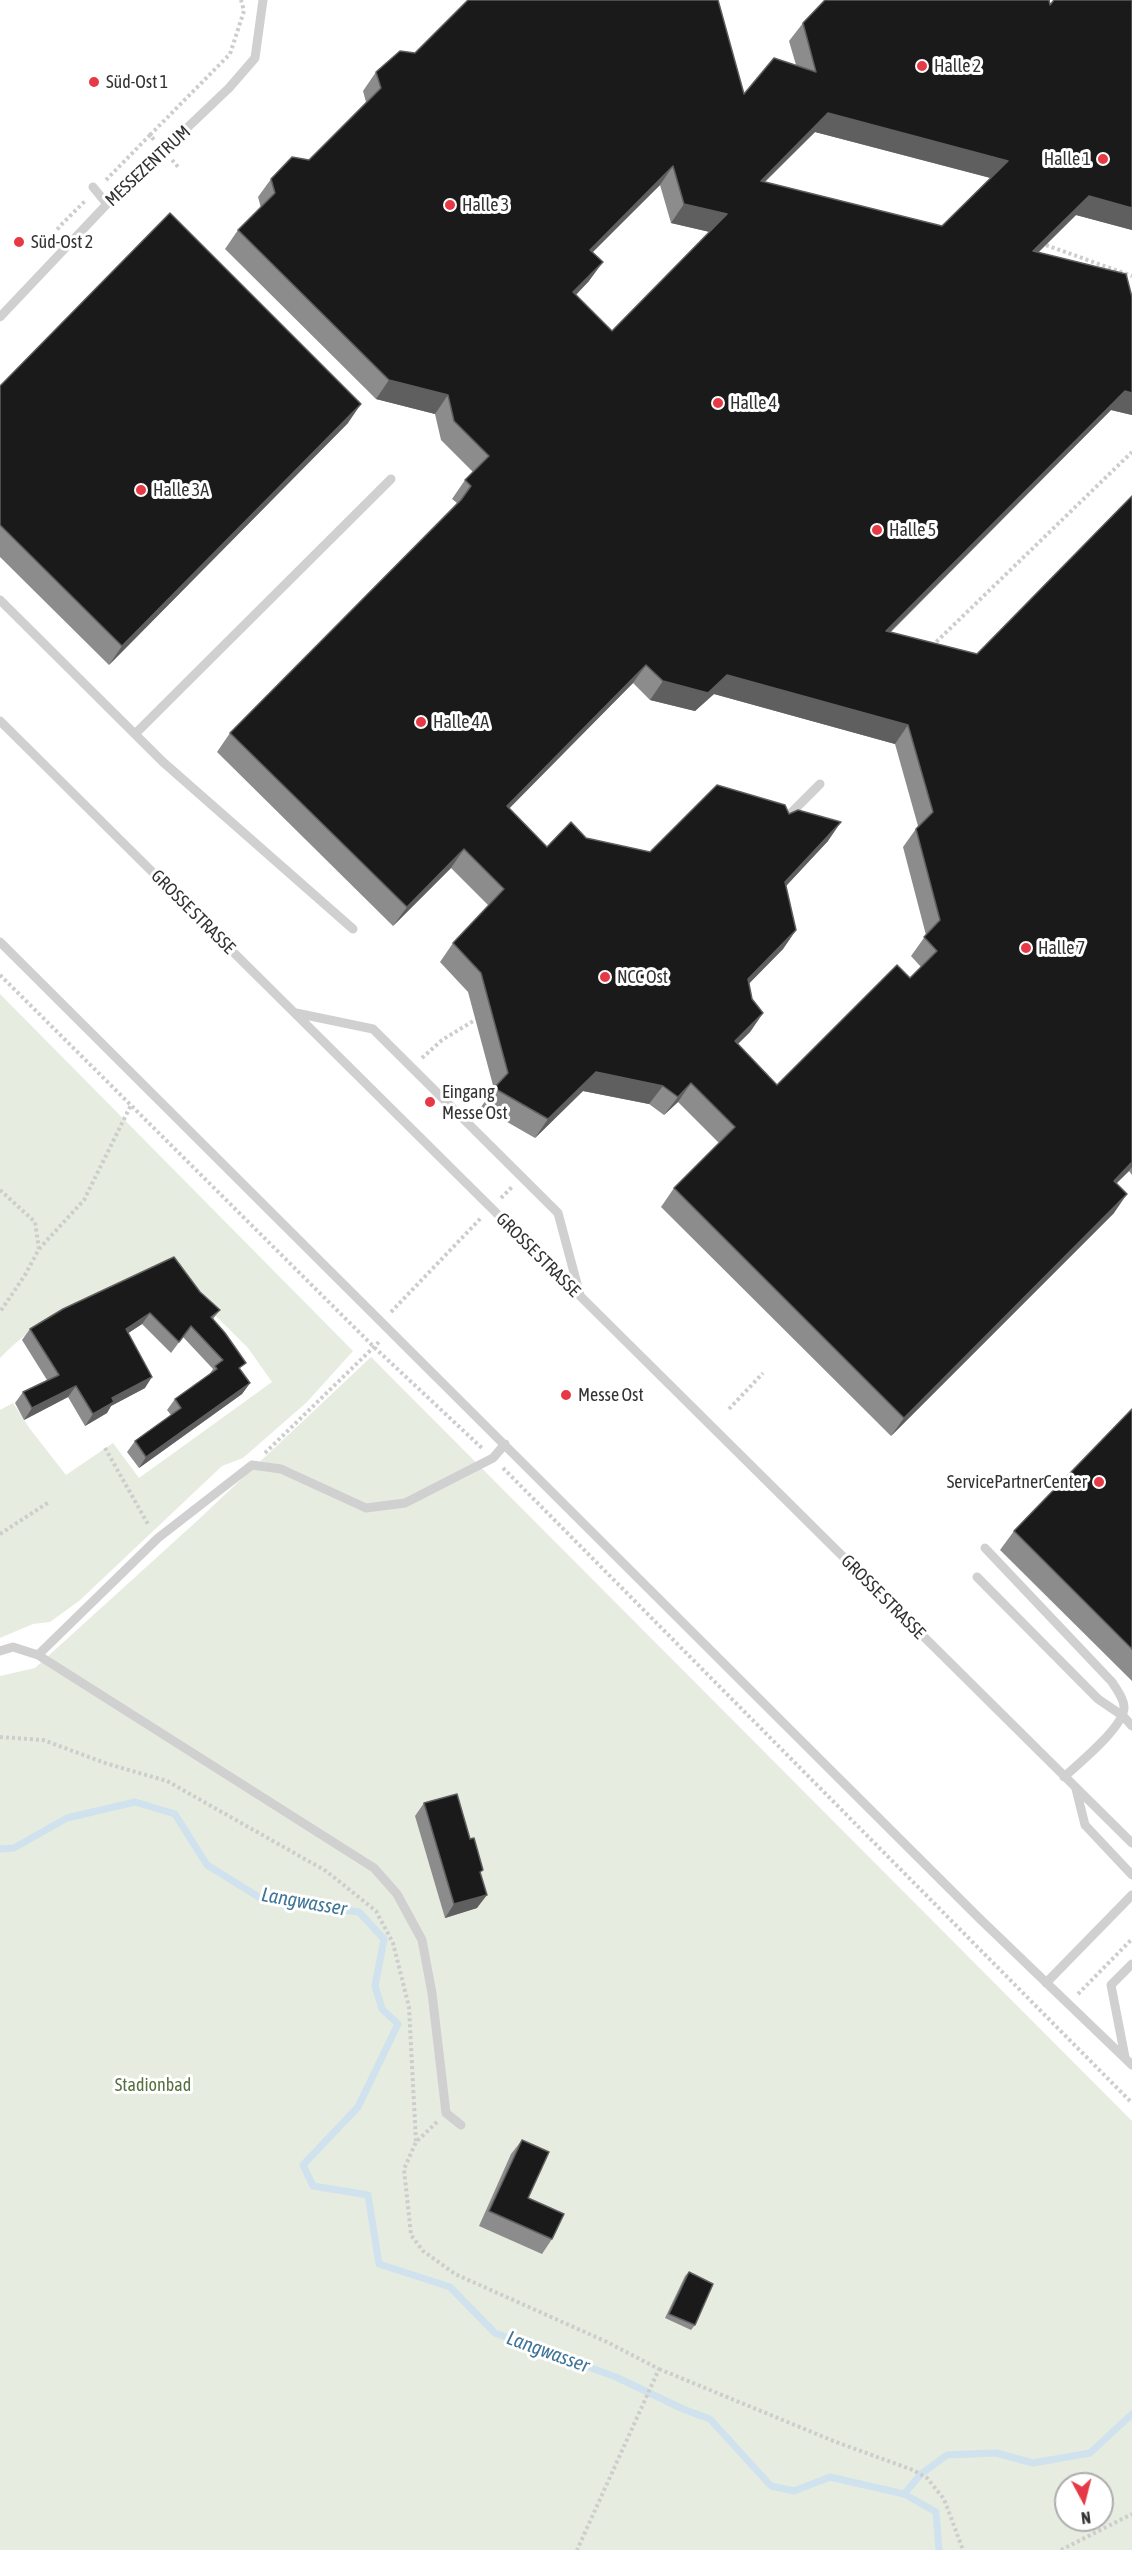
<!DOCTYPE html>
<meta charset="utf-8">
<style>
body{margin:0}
#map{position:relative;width:1132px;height:2550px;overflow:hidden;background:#fff;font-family:"Asap Condensed",sans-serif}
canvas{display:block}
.north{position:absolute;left:1054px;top:2472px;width:60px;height:60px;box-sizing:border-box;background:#fff;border:2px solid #adadad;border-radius:50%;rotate:173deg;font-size:16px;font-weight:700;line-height:24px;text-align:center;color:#333}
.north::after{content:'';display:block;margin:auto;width:21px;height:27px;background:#e63946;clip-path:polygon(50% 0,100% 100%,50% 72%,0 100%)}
</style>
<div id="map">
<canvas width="1132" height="2550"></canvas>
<div class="north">N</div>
</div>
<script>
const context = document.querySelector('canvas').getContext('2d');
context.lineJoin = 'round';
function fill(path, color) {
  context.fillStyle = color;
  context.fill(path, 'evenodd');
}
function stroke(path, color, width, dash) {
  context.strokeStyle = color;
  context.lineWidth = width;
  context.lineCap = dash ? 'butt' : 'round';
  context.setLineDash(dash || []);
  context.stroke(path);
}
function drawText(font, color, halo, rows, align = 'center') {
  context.font = font + ' "Asap Condensed",sans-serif';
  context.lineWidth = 6;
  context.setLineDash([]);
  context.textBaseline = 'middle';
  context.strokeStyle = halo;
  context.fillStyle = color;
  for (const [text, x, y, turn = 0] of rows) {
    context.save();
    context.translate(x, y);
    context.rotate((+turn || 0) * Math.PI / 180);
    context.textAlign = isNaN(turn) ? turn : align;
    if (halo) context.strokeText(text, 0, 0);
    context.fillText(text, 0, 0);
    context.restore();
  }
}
fill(new Path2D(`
 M0,994L353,1351L307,1402L243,1458L222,1466L79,1601L50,1622L33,1624L0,1638V1410L13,1403L30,1429L66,1475L113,1443L139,1478L272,1382L248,1348L164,1264C105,1289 45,1311 0,1358Z
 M371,1357L1132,2121V2550H0V1676L35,1668L198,1520ZM1066,2484H1102V2520H1066Z`), '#e6ecdf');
stroke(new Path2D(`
 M0,1849L14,1848L67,1818L135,1802L175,1814L207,1865L262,1899L359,1912L384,1939L375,1986L382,2009L398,2024L358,2107L303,2165L313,2186L368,2195L379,2264L450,2287L495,2333L616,2377L683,2409L710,2419L771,2486L794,2491L830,2477L904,2494L936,2512L939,2550
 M904,2494L921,2474L947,2455L996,2453L1033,2463L1090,2453L1132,2414`), '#cfe2ee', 7);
stroke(new Path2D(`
 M150,135L230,54L244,11L241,0
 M172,160L179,168
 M106,180L150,135L155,141
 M1046,245L1132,276
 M42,248L61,225L86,200
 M932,646L1132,452
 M0,975L375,1348L483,1449
 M422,1058L442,1040L475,1020
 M0,1190L35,1222L39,1249L25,1275L0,1312
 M501,1198L513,1186
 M39,1249L84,1200L131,1105
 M391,1312L481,1218
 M729,1409L763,1373
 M105,1448L149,1526
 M265,1453L380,1341
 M503,1468L1132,2103
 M0,1534L49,1502
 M0,1737L43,1740L108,1764L167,1781L326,1871L376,1911L393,1943L409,2007L416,2142
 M1078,1994L1132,1939
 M437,2122L416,2142L404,2169L411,2235L423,2251L455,2274L607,2342L659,2369L577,2550
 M659,2369L836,2442L913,2470L927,2478L944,2499L963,2550
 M1061,2550L1132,2514`), '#cdcdcd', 4, [3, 3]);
stroke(new Path2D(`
 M93,187L107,204
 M0,317L107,204L229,88L255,58L263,0
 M0,600L163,762L353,929
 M0,721L1132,1843
 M135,734L391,479
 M784,820L820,784
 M0,942L979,1918L1132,2065
 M296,1013L373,1029L558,1213L580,1295
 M985,1548L1112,1682C1116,1689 1124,1698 1124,1707C1125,1726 1078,1764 1064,1777
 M977,1577L1098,1699L1123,1716L1132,1726
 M0,1651L13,1647L38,1655L374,1868L397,1894L422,1940L432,1993L446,2113L461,2125
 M38,1655L158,1538L252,1465L281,1469L366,1508L405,1503L493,1458L505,1444
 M1076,1789L1085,1825L1132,1875
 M1046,1983L1132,1895
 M1125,2057L1111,1985L1132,1964`), '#d0d0d0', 9);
fill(new Path2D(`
 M1132,0V230L1076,215L1038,253L1132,297V415L1111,410L891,632L977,654L1132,496V1175L1129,1171L1116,1184L1114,1213L891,1436L661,1207L674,1188L719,1143L678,1102L664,1115L649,1104L583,1091L535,1138L481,1107L494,1089L468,992L440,962L453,943L489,906L451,868L393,926L217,752L230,733L457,503L452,499L465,480L473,472L441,440L435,414L376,399L225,249L238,230L261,208L258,197L271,179L309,160L366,102L363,91L376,72L415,53L744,94L796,65L789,41L803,23L1050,5ZM815,132L990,178L942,226L765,182ZM660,185L671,223L710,232L612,331L576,295L589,281L592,252ZM633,683L650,700L695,711L714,694L895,744L918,826L903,847L926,935L911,956L921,967L910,978L777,1085L738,1044L750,1032L763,1013L752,999L749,983L783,949L796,930L786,886L828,841L789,814L650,852L586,838L547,847L509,808Z
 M0,386L348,423L109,665L0,557Z
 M200,1292L220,1310L213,1319L241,1370L250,1383L242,1394L139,1468L127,1452L135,1441L171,1415L167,1410L175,1399L209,1375L213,1369L183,1337L171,1353L142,1324L128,1333L145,1388L111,1406L107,1413L85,1426L68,1397L24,1420L15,1403L23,1392L47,1380L22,1340L30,1329Z
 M1132,1409V1681L1000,1550L1014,1531Z
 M424,1803L481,1874L477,1908L445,1918L415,1816Z
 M522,2140L528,2198L552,2239L542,2254L479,2226L511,2154Z
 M689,2272L695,2325L691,2330L665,2318L685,2276Z`), '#8c8c8c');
fill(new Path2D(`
 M828,113L1008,161L995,179L815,132L747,199L761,181Z
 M673,166L660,185L577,268L590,250Z
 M1089,196L1132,208V230L1076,215L1020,270L1033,251Z
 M684,204L727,214L714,233L671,223Z
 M603,262L589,281L560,311L573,292Z
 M389,380L448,395L435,414L376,399Z
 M1125,391L1132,393V415L1111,410L873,649L886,631Z
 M361,404L348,423L109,665L122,646Z
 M646,665L633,683L494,824L507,806Z
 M727,675L908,725L895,744L714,694L695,711L650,700L663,681Z
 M841,822L828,841L772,901L785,882Z
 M464,849L451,868L393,926L407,907Z
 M796,930L783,949L735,998L748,979Z
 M763,1013L750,1032L721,1060L735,1041Z
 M596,1072L663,1086L649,1104L583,1091L535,1138L548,1119Z
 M691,1083L678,1102L664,1115L678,1097Z
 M1132,1162V1167L1129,1171L1100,1199L1114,1181Z
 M1127,1194L1114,1213L891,1436L904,1418Z
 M150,1313L142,1324L118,1340L126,1329Z
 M152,1377L145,1388L111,1406L107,1413L85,1426L93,1414L112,1398Z
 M250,1383L242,1394L139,1468L146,1457Z
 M76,1386L68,1397L24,1420L32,1408Z
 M487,1895L477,1908L445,1918L454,1904Z`), '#5f5f5f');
const building = new Path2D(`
 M468,0H718L744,94L774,58L816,72L803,23L825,0H1049L1050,5L1054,0H1132V208L1089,196L1033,251L1126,274L1132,297V393L1125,391L886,631L977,654L1132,496V1162L1114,1181L1127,1194L904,1418L674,1188L735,1127L691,1083L678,1097L663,1086L596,1072L548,1119L494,1088L508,1073L481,973L453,943L504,889L464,849L407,907L230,733L461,500L471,486L465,480L489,456L454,421L448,395L389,380L238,230L275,193L271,179L292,157L309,160L381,88L376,72L400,51L415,53ZM828,113L1008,161L942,226L761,181ZM673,166L684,204L727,214L612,331L573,292L603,262L590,250ZM646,665L663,681L708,693L727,675L908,725L933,812L916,829L940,920L924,937L937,951L910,978L897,965L777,1085L735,1041L763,1013L752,999L748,979L796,930L785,882L841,822L798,810L789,814L785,805L717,785L650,852L586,838L571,822L547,847L507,806Z
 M170,213L361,404L122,646L0,525V386Z
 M174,1257L200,1292L220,1310L211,1317L225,1333L246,1363L239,1368L250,1383L146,1457L135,1441L181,1408L175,1399L217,1369L215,1366L223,1360L191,1326L179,1342L150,1313L126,1329L152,1377L112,1398L114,1402L93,1414L76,1386L32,1408L23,1392L59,1375L30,1329L63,1309Z
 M1132,1409V1649L1014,1531Z
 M457,1794L470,1839L474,1838L483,1870L480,1872L487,1895L454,1904L424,1803Z
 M522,2140L549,2152L528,2198L564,2214L552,2239L489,2211Z
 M689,2272L713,2284L695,2325L669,2314Z`);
fill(building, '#1a1a1a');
stroke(building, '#5f5f5f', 1.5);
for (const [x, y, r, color] of [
 [922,66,6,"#e63946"],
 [94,82,6,"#e63946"],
 [1103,159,6,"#e63946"],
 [450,205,6,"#e63946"],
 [19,242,6,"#e63946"],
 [718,403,6,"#e63946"],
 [141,490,6,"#e63946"],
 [877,530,6,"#e63946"],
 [421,722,6,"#e63946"],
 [1026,948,6,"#e63946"],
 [605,977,6,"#e63946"],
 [430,1102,6,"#e63946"],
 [566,1395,6,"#e63946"],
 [1099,1482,6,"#e63946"]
]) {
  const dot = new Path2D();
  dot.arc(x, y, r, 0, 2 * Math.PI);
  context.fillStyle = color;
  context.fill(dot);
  stroke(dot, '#fff', 2);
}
drawText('18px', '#333', '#fff', [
 ["Halle 2",934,66],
 ["Süd-Ost 1",106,82],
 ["Halle 1",1091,159,"right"],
 ["Halle 3",462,205],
 ["Süd-Ost 2",31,242],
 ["Halle 4",730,403],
 ["Halle 3A",153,490],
 ["Halle 5",889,530],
 ["Halle 4A",433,722],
 ["Halle 7",1038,948],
 ["NCC Ost",617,977],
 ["Eingang",442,1092],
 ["Messe Ost",442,1113],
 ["Messe Ost",578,1395],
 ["ServicePartnerCenter",1087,1482,"right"]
], 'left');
drawText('18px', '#333', '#fff', [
 ["MESSEZENTRUM",148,166,-43],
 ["GROSSE STRASSE",193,912,45],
 ["GROSSE STRASSE",538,1255,45],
 ["GROSSE STRASSE",883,1597,45]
]);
drawText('18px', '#56703f', '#fff', [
 ["Stadionbad",153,2085]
]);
drawText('italic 20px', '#3f7597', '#fff', [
 ["Langwasser",304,1902,10],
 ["Langwasser",548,2352,20]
]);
</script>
